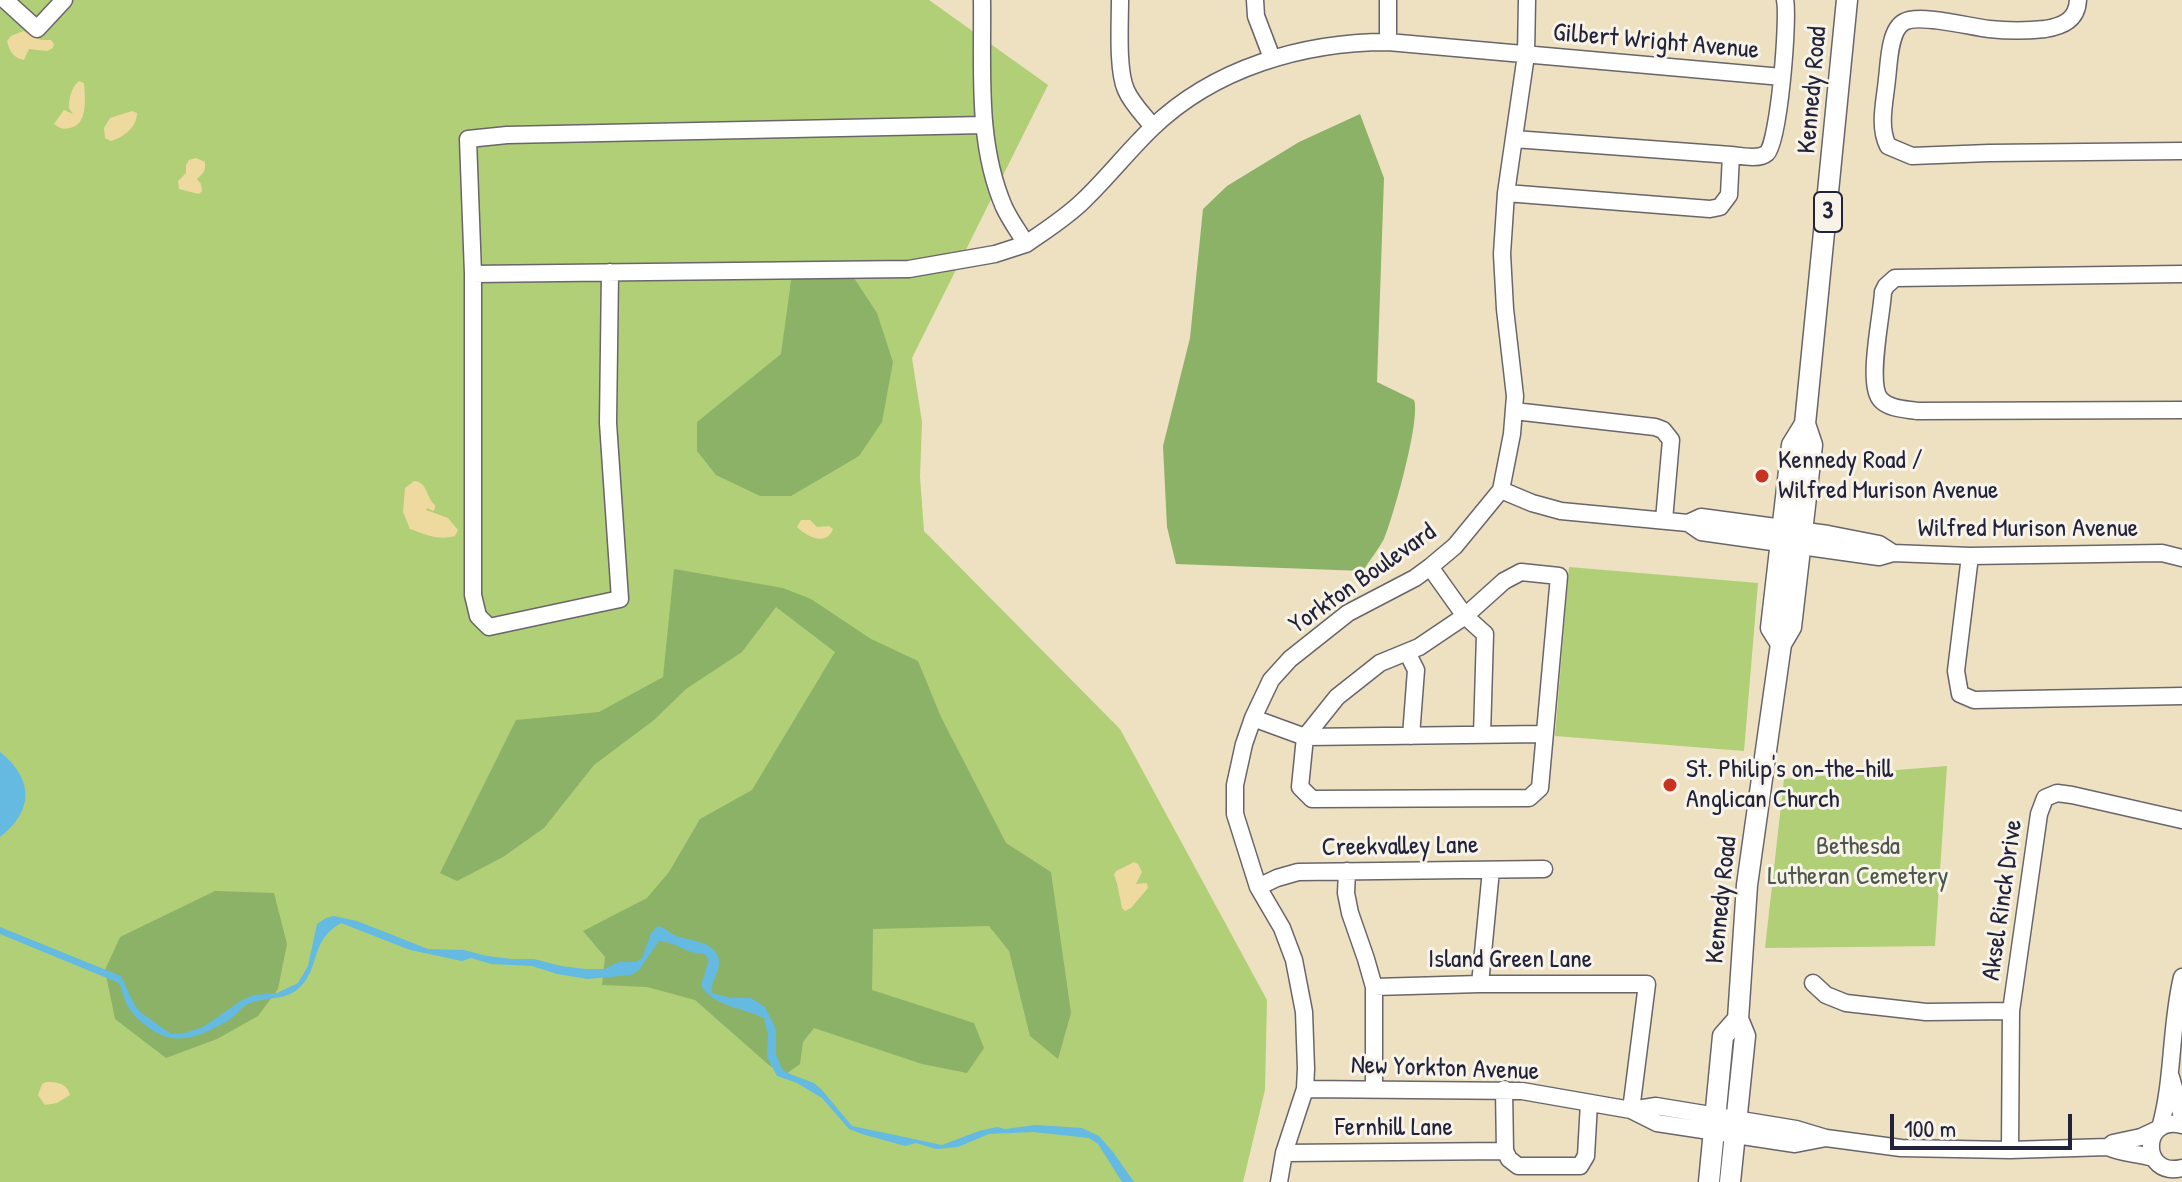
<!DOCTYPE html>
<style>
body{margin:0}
#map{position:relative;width:2182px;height:1182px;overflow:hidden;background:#ede1c1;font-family:"Patrick Hand",sans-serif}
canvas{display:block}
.scale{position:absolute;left:1890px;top:1114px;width:182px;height:36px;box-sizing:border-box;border:4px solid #22223b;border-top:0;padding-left:10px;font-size:24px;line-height:28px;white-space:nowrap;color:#22223b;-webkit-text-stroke:6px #f7f3e8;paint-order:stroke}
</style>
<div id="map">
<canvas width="2182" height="1182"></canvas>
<div class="scale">100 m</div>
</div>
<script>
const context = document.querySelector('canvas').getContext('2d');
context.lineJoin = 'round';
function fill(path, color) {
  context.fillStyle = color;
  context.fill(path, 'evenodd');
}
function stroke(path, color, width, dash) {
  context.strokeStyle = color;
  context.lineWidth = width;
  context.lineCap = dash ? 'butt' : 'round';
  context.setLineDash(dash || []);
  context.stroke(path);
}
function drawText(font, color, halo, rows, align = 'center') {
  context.font = font + ' "Patrick Hand",sans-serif';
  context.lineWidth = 6;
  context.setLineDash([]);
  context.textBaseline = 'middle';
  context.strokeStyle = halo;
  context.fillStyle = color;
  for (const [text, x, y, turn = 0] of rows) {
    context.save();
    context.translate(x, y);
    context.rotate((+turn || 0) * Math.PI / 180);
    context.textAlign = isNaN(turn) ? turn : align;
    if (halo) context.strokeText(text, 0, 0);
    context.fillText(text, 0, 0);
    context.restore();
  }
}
fill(new Path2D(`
 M0,0H929L1048,85L912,358L922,422L920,477L924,531L1120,729L1267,1000L1265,1090L1243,1182H0Z
 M1569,567L1758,583L1744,751L1555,736Z
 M1947,766L1935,946L1765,948L1784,779Z`), '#b0cf77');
fill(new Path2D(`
 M1360,114L1384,178L1377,382L1414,400C1421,419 1393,518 1384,539C1378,550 1369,561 1363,571L1176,564L1167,527L1163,446L1190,338L1203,209L1227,186L1299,142Z
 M844,263L877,313L893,362L882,422L859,456L791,496H760L716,475L697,451V422L781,354L793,266Z
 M674,569L783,588L811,599L871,639L918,661L941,717L1006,843L1051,872L1071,1013L1058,1059L1030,1036L1009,951L989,926L873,929L872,990L974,1023L984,1048L967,1073L922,1064L814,1028L803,1042L800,1064L786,1074L770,1066L695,1000L647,987L602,985L605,957L583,931L647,898L669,872L700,819L752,790L835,652L776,607L742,652L686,689L654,720L594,765L544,828L503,857L457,881L440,873L516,720L599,712L663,677Z
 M215,891L274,893L287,944L278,989L258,1016L217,1039L166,1058L115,1019L105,970L120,937Z`), '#8cb268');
fill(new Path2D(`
 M23,31L41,40H51L54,44L53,48L47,51L29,49L24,60C13,58 9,50 7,41L11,36Z
 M79,81L84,83C85,96 88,122 73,127C65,130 60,129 54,124L64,110L73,114L69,108C69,98 71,88 79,81Z
 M132,111L137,113C137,127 124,137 111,141L105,138L104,128L110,118Z
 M196,158L205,162C206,172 203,173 197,179L201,184L202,191L199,194L179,189L178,181L186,173V165L189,160Z
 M414,481C428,482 426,498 435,505V509L433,511L427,508L426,510L448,518L458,530L455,536C438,541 425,534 410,529L403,512L405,488Z
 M801,520H810L817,527L829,526L833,529C826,547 806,536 797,527Z
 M1134,862L1138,864L1142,872L1136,884L1147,883L1148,888L1131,908L1125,911L1122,908L1117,883L1114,875L1116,871Z
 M46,1082C57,1082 67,1083 70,1095L57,1103L45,1105L38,1095L42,1084Z`), '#eeda9e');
fill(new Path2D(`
 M0,752C34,779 34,811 0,837Z
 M334,916L357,921L428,949L464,950L487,956L512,959H534L561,966L586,969H604L619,962H636L642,958L651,933L658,926C665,928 668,932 674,935C689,942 719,940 719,963C719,974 710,981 712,993L731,998H751L765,1007L776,1029V1054L782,1069L790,1074L814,1083L822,1090L852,1126L942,1145L979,1131L997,1127L1005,1129L1036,1125L1082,1128L1099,1136L1113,1152L1134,1182H1122L1098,1144L1089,1138L1033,1132L989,1134L958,1147L936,1149L916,1143L905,1146L862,1134L849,1129L822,1098L797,1083L777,1076L767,1057L768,1035L764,1018C744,1008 715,1007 701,986L709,959L703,953C686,955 675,941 659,941L639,970L631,975L588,979L557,974L532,966L491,964L471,958L462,961L410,950L341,923C309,941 321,968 299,988C287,1000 268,997 253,1002C243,1004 237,1015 229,1020C201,1036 177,1048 149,1028C143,1023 136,1018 131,1011C125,1004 123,992 119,983L0,934V927L121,976L134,1004L140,1012L171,1034H181L203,1027L242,1000L254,995L277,993L298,983L308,966L317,924L326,918Z`), '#64bae1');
const minor = new Path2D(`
 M5,0L37,29L64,0
 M982,0C983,69 976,142 1004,207C1010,220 1019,232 1026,244C1046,230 1067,217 1084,200C1108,177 1128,151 1152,128C1214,68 1303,42 1388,42L1782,77
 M1120,0C1120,24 1117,70 1126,90C1132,104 1144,115 1153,127
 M1255,0L1256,16L1272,58
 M1388,0V42
 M2078,0C2077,20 2063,26 2045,29C2026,31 2008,31 1989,29C1970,27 1919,13 1904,22C1889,30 1889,64 1887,79C1885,101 1878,126 1888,146L1912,156L1989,153L2182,151
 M984,125L507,135L468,139L473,274L909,269L995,254L1026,244
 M1514,139L1731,155C1741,156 1759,160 1767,153C1779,142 1789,18 1785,0
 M1506,193L1710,209L1720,207L1729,195L1731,155
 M473,274V595L478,616L489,627L620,599L608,423L610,272
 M2182,274L1895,278L1886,286L1883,292C1882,315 1866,385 1881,400C1890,409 1905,409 1917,411L2182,410
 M1514,411L1655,427L1663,430L1671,440L1664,520
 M1501,490L1532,503L1561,511L1688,523L1701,532L1879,557L1893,553L1970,556L2162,553L2182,558
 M1688,523L1701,517L1828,534L1879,544L1893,553
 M1970,556L1956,671L1960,694L1974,700L2182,696
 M1430,567L1465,616L1485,634L1482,735
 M1521,572L1559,576L1540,788L1529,798L1312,799L1300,787L1305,737L1337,697L1380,663L1419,647L1465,616L1504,581Z
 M1407,652L1416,670L1411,736
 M1253,718L1305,737L1544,734
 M1347,871L1346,893L1350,913L1366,959L1374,987V1089
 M1258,887L1277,878L1298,872L1544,869
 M1813,983L1826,995L1846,1003L1926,1012L2011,1011
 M1480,984L1491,870
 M1374,987L1480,984H1647L1631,1110
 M2171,1077L2182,1117
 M1305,1089L1522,1091L1631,1110L1657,1123L1795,1144L1826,1138
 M1504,1089L1505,1151L1509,1159L1518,1166H1580L1586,1156L1589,1103
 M1631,1110L1656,1106L1796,1129L1826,1138L1901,1148L2010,1150L2108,1147C2121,1154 2139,1153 2153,1158
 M2182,1125C2141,1114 2140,1178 2182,1168
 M2160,1128C2174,1079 2170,1027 2182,977
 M2108,1147L2113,1143L2141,1137L2158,1129
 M2010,1150L2011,1011L2039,814L2045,798L2057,793L2072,795L2182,820
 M1284,1153L1505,1151
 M1279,1182L1284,1153L1305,1089L1306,1069L1304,1012L1294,960L1282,928L1258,887L1235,814V785L1244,744L1253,718L1271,680L1290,659L1348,613L1415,578L1430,567L1455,546L1501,490L1512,434L1515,396L1505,309L1502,254L1506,193L1526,55L1527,0`);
const major = new Path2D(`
 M1781,644L1771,628L1792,445L1805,424
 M1709,1182L1723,1036L1738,1019
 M1730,1182L1745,1036L1738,1019L1747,885L1781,644L1791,627L1812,445L1805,424L1847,0`);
stroke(minor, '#69656a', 19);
stroke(major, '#69656a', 23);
stroke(minor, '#fff', 16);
stroke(major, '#fff', 20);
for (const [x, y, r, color] of [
 [1762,476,8,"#c8321e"],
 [1670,785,8,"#c8321e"]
]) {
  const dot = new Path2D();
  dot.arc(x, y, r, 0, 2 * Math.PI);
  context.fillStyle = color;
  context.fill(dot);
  stroke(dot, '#f7f3e8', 3);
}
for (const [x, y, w] of [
 [1828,212,28]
]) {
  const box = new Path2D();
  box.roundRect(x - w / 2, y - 20, w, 40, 6);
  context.fillStyle = '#f7f3e8';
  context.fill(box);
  stroke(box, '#22223b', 2);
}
drawText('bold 24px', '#22223b', null, [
 ["3",1828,212]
]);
drawText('26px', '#22223b', '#f7f3e8', [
 ["Gilbert Wright Avenue",1656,42,5],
 ["Kennedy Road",1813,90,-85],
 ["Wilfred Murison Avenue",2028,529],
 ["Yorkton Boulevard",1363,579,-35],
 ["Creekvalley Lane",1400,847,-1],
 ["Kennedy Road",1722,900,-84],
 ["Aksel Rinck Drive",2003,900,-82],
 ["Island Green Lane",1510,960],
 ["New Yorkton Avenue",1445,1069,2],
 ["Fernhill Lane",1394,1128]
]);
drawText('26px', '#22223b', '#f7f3e8', [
 ["Kennedy Road /",1778,461],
 ["Wilfred Murison Avenue",1778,491],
 ["St. Philip's on-the-hill",1686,770],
 ["Anglican Church",1686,800]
], 'left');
drawText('26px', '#4d564d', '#f7f3e8', [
 ["Bethesda",1858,847],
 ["Lutheran Cemetery",1858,877]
]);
</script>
